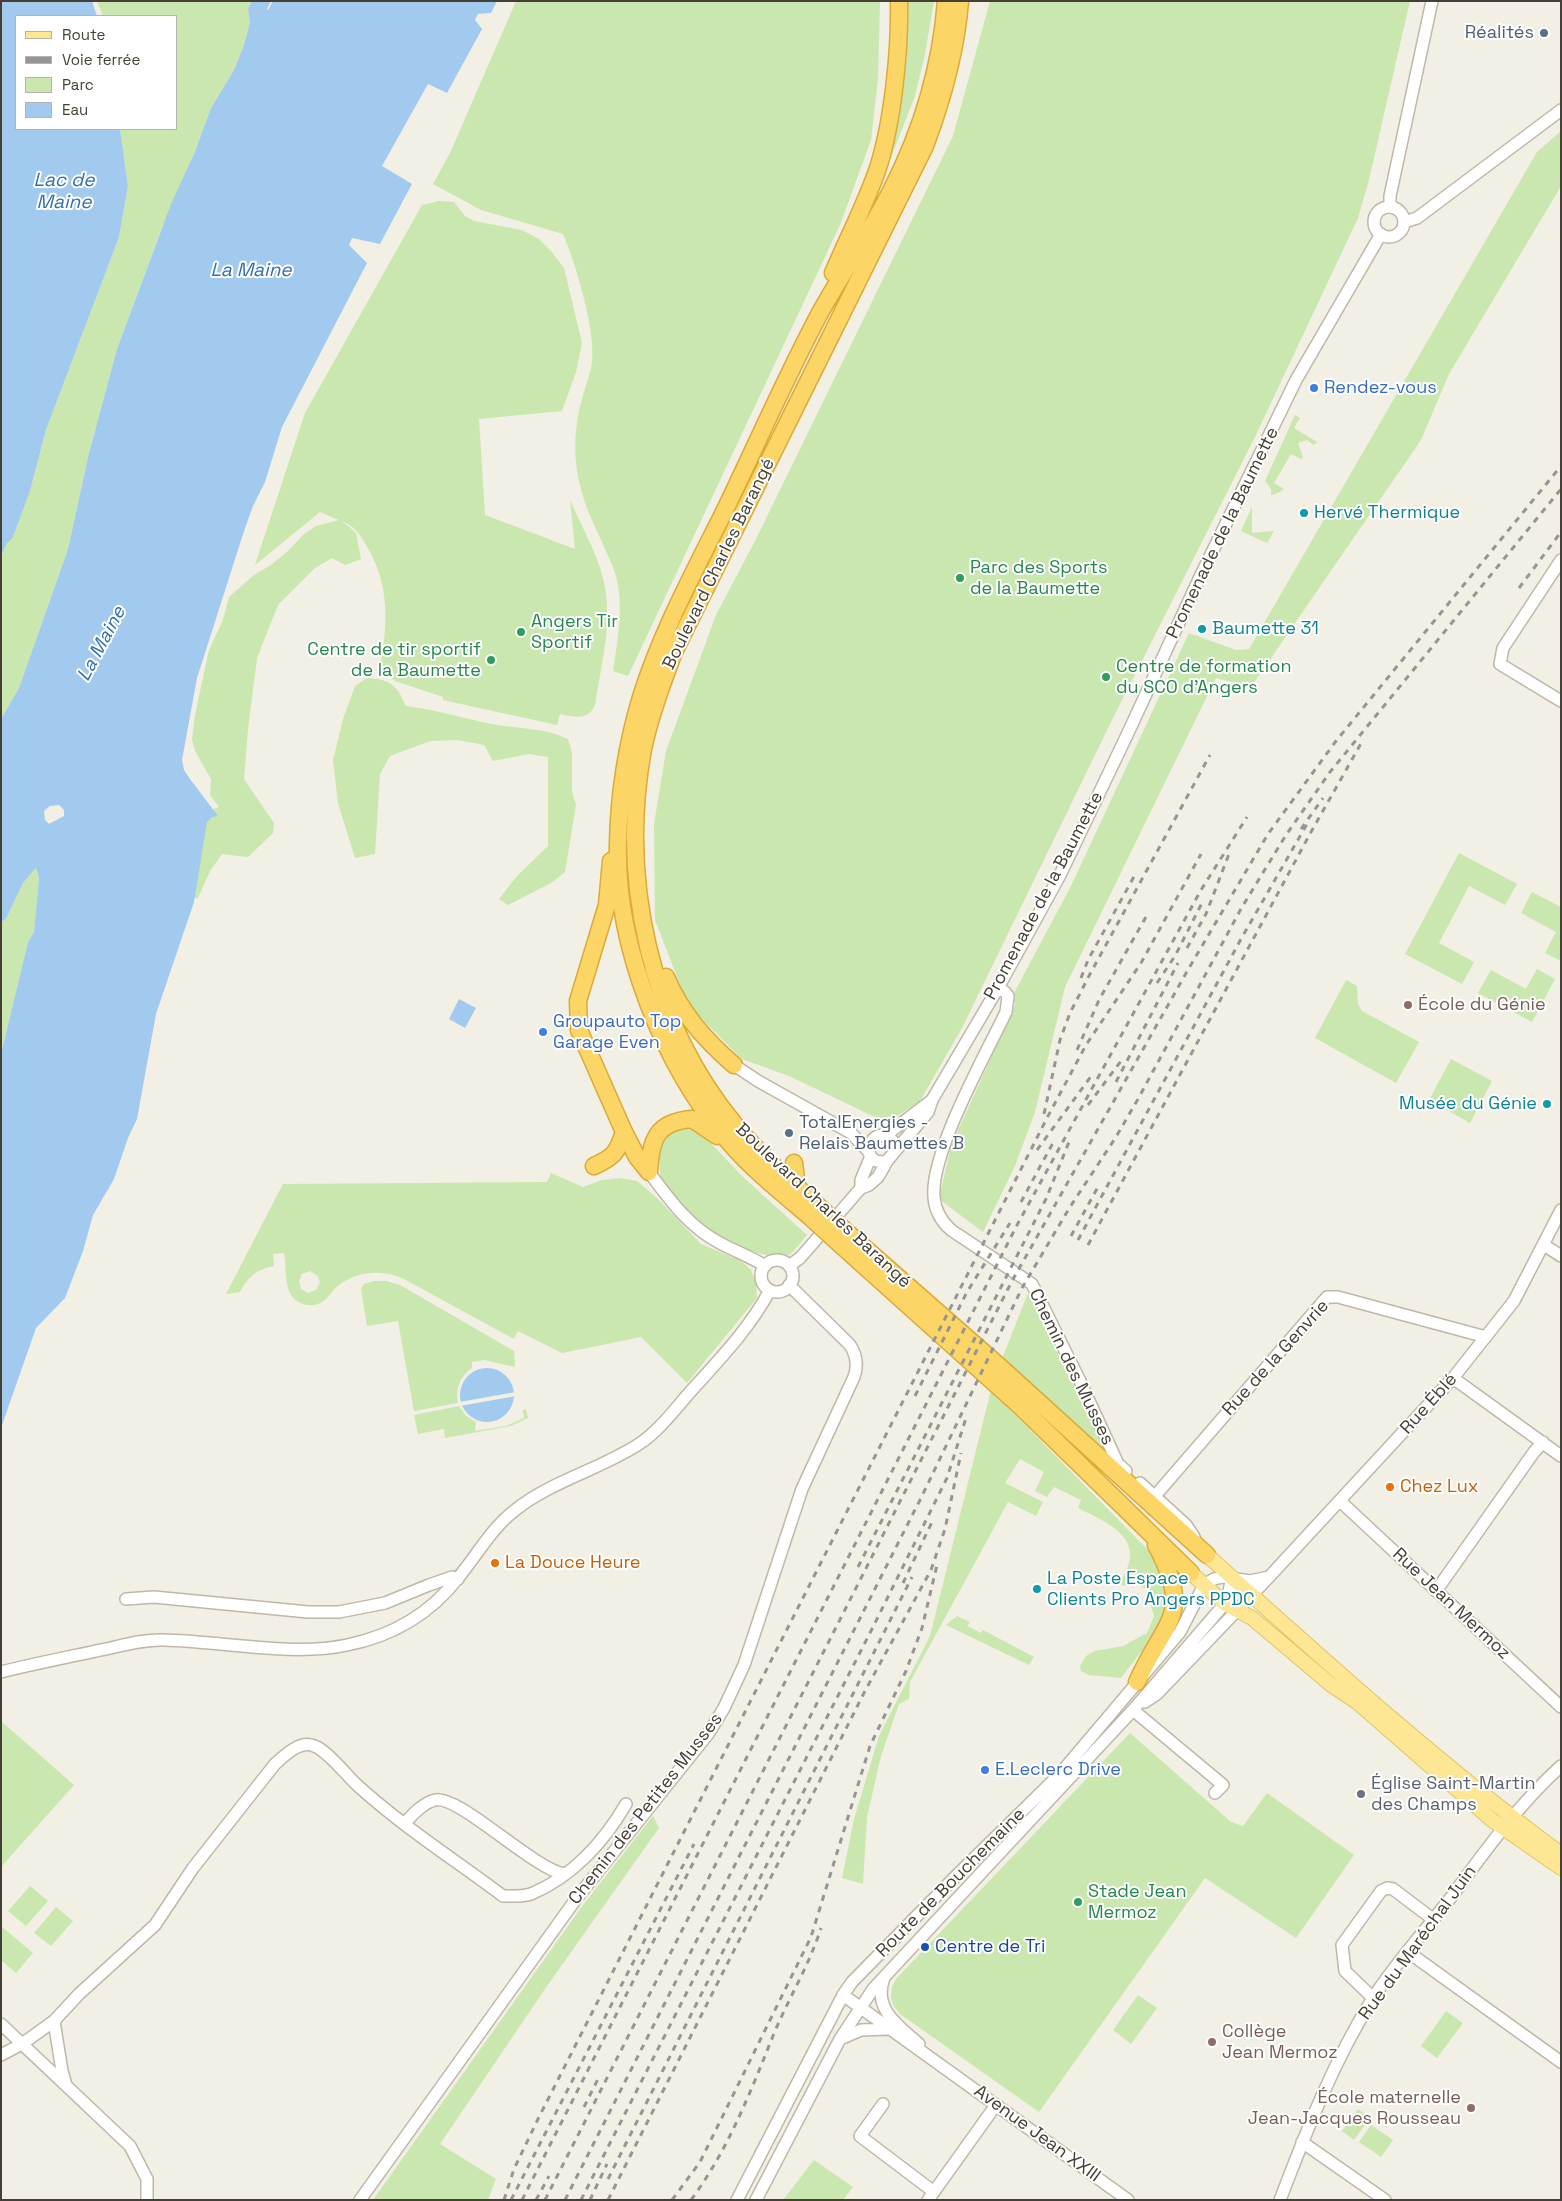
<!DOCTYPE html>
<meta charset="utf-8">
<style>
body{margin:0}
#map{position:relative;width:1562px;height:2201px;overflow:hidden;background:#f2efe5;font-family:"Space Grotesk",sans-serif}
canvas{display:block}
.frame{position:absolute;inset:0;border:2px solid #454035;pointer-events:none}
.legend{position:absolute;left:15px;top:15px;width:162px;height:115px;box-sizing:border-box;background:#fff;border:1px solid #b5b3ae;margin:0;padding:6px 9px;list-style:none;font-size:15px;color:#454035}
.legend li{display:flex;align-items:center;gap:10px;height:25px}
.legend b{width:25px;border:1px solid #b5b3ae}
</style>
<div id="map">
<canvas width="1562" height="2201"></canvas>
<div class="frame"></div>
<ul class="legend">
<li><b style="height:6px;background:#fde694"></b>Route</li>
<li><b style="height:6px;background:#959595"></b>Voie ferrée</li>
<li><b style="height:14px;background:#c9e7ae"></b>Parc</li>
<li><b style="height:14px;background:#a2caef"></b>Eau</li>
</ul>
</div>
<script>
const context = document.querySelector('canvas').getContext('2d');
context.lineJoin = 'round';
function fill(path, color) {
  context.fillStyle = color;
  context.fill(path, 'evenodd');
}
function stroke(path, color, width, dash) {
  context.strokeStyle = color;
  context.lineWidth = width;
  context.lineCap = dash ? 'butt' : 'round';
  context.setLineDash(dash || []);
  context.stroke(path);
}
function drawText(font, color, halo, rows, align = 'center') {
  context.font = font + ' "Space Grotesk",sans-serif';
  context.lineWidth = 4;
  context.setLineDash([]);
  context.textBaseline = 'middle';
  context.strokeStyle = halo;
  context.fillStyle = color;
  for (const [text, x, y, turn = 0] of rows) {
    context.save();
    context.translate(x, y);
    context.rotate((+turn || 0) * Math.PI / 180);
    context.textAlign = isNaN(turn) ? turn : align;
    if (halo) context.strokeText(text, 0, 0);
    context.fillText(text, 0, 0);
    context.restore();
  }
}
fill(new Path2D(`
 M97,1H253L248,9L250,22L244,45L234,70L211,108L194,154L161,230L117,349L89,453L68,549L19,688L1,719V556L30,491L46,430L119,237L128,186L120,129H176V16H103Z
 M516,1H880L878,79L871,140L840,225L628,676L613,671C618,639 625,601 614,570C599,531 581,507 576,463C574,442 576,420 582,399C585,387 590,375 592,363C596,332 576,264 563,234L481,210L433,184L451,151Z
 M907,1H934L925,54L915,96L883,178L896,124L907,57Z
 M990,1H1410L1368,184L1358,218L1254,439L1112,720L963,1026L920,1101L896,1117L881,1120L789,1076L742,1059L688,1005L655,920L654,824L666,751L716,615L755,541L953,136Z
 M1561,131V186L1449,374L1421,440L1251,687L1216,678L1065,987L1035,1112L1015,1166L983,1232L939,1199L951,1146L1015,1005L1014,993L1071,886L1189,633L1236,650L1249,649L1537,152Z
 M439,201L454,202L465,216L474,221L522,230L539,239L551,251L564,268L582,343L576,372L562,411L479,419L485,515L575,549L570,500C580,523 593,546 601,571C615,616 602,659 595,705C588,721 574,717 560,714L557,725L443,700V697L395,681L380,668C388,624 390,583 366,545C359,533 355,527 342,521L356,533L361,559L345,565L332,558L315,568L278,605L257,658L248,729L244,779L274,823L273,833L248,857L222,854L210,871L198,898L175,897L205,812L219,807L210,795L211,779L195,751L192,739L195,715L209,650L223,620L229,597L254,575L271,565L288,551L304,534L316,526L339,520L320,512L255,565L305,413L422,205Z
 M1295,415L1300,418L1294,428L1317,442L1314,445L1307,440L1298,443L1303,457L1301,459L1291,454L1274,483L1284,489L1278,493L1271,495V489L1265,481Z
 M1252,507V533L1274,531L1267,543L1241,531Z
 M367,678C391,679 397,686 406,706C437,710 466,719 497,725C521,729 546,728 568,739L572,753V792L576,805L565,872L551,883L508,905L499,899L517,876L548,846V757L529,754L493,761L484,745L458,740L430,741L390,756L380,774L375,854L355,858L338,803L333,760L343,719L355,686Z
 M1459,853L1517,884L1505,905L1469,886L1439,943L1474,962L1462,984L1405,954Z
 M36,868L39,878L34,932L28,942L1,1054V922L6,919L23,883Z
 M1532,892L1561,907V961L1545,953L1556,932L1521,913Z
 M1537,969L1555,979L1532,1022L1478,993L1491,970L1526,989Z
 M1346,980L1357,986L1358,1004L1362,1011L1419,1042L1396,1083L1315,1038Z
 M1451,1059L1492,1081L1470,1123L1429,1100Z
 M680,1126L700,1132L743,1177L807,1235C802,1240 795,1251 789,1255C772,1263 724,1241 709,1231C697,1224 667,1194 662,1181C657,1165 660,1151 664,1135Z
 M551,1173L583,1187L602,1180L620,1178L637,1181L659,1200L701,1244L741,1261L751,1270L756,1283L757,1298L687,1383L641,1337L562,1353L518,1331L514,1339L404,1279C384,1269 356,1271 338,1286C332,1290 329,1298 322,1302C310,1309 294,1304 289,1291C285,1280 286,1265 284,1253L273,1254L274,1266C258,1269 247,1277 240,1292L226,1294L283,1184L547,1182ZM310,1271L318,1276L320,1283L316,1290L308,1293L301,1289L299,1281L302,1274Z
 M374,1281H387L400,1285L514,1351L515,1367L484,1360L472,1362V1368C460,1376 455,1388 458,1403L414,1411L398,1321L367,1326L361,1289L364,1284Z
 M1028,1293L1104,1447L1101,1449L1016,1369L1002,1359Z
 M991,1390L1147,1549C1159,1566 1171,1589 1166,1611C1163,1627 1132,1663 1121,1678L1089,1675L1081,1671L1080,1666L1086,1656L1095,1651L1123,1646L1147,1633L1154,1616L1146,1589L1128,1579L1125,1586L1119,1584C1123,1577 1127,1570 1129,1563C1137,1532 1099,1519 1078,1508L1081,1500L1054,1487L1047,1497L1035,1491L1044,1472L1020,1459L1005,1483L1043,1502L1036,1516L1008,1502L910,1682L909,1699L899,1704L881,1756L867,1817L863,1884L842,1878L854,1819L879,1736L930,1636Z
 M459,1406L466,1416L476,1422L475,1431L506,1426L524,1418L523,1410L526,1409L528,1418L511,1426L445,1438L444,1429L418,1434L414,1415Z
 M957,1616L970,1622L967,1626L981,1633L983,1630L1034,1657L1029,1665L946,1625Z
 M1,1721L74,1785L1,1867Z
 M1130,1733L1231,1822L1243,1826L1267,1793L1354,1855L1296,1938L1205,1878L1039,2112L900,2014L893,2005L891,1997L892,1987L896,1979Z
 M653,1816L659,1828L547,1986L440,2144L496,2179L488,2200H373L583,1905Z
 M30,1886L48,1901L26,1926L8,1911Z
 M56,1907L73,1921L51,1946L34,1933Z
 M1,1926L33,1953L16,1973L1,1960Z
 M1138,1995L1157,2008L1131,2044L1113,2030Z
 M1446,2011L1463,2023L1437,2058L1421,2046Z
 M1358,2109L1370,2118L1354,2140L1342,2131Z
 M1371,2125L1393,2140L1381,2157L1359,2142Z
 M814,2160L853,2187L843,2200H783Z`), '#c9e7ae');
fill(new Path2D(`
 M1,1H92L97,16H16V129H120L128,186L119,237L46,430L30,491L12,539L7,543L1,556Z
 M252,1H271L267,9L268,10L273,1H497L491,13L478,14L475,20L482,29L447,93L428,84L382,166L412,184L380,244L352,238L349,245L367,263L282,427L265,482L253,506L244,531L197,678L182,760L184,770L190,779L218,816L212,817L207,822L194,902L156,1014L137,1119L128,1138L114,1179L93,1215L83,1251L65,1298L36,1328L1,1428V1054L28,942L34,932L39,878L36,868L23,883L6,919L1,922V719L19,688L68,549L89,453L117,349L171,204L194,154L211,108L234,70L244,45L250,22L248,9ZM59,805L64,810V816L49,824L45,820L44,811L50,806Z
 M459,999L476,1008L465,1028L449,1019Z
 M460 1395a27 27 0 1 1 54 0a27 27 0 1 1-54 0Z`), '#a2caef');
fill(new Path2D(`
 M516,1392V1396L460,1406L459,1402Z`), '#f2efe5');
const minor = new Path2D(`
 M1390,207V196L1432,1
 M1374 222a15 15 0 1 1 30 0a15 15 0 1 1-30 0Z
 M1404,222L1417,218L1561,110
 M1561,560L1503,648L1500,664L1561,701
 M998,988L1005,992L1008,996L1006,1012C986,1054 930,1153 934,1197C935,1211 941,1221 951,1230L1032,1284L1080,1381L1118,1464L1126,1471
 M734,1065L758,1081L851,1133L869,1152
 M885,1136L932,1100
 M887,1161C857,1168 869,1121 892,1140L895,1151
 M649,1172C669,1199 689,1227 720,1243C734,1251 750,1256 765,1266
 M861,1188V1180L871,1156
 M1544,1245L1561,1256
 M761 1276a16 16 0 1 1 32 0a16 16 0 1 1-32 0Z
 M789,1266L800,1258L861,1188L869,1185L878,1177L887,1161L928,1112L932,1100L998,988L1059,877L1128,733L1200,577L1296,380L1381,234
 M1453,1378L1561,1456
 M1140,1483L1186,1525L1194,1537
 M1155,1496L1327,1297H1338L1486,1337
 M1340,1501L1561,1707
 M1436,1591L1534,1452L1543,1442
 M126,1599L154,1597L308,1612H339L385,1603L429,1585L452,1577L458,1579
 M1,1672C33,1664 64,1658 96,1651C118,1647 141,1639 164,1640C221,1641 292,1657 347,1645C392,1636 430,1614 458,1578C477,1555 491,1529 514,1511C551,1481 599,1470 639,1444C659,1431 675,1409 691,1391C719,1360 750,1328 770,1290
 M1145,1702L1157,1694L1269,1577L1453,1378L1514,1301L1561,1210
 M1133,1710L1223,1785L1215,1793
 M405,1823C413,1814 423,1803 435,1800C458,1794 532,1868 564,1874
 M1408,1952L1561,2062
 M884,1978C872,2009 899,2026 919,2044
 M843,1995L1128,2200
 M1373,1998L1345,1971L1342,1945L1381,1891L1387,1888L1393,1889L1434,1920
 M54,2021L62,2071L66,2085
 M1,2024L130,2146L147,2179V2200
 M840,2039L861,2030L888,2029
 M1,2055L22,2044L54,2021L79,1994L155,1925L193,1868L275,1764C284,1756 298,1742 311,1745C325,1747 346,1775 357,1785C402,1826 455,1860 503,1896C512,1896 522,1897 531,1894C572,1877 604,1842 626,1804
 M883,2104L860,2136L934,2192
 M1302,2142L1385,2200
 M360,2200L576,1899L708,1734L724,1708L744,1665L802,1489L854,1377C858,1366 857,1356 850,1345L789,1285
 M737,2200L843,1995L852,1982L957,1875L1059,1775L1180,1632L1204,1585L1214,1579L1223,1577L1250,1581L1269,1577
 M756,2200L840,2039L873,1989L1133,1710L1221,1608L1228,1596L1232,1577
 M928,2200L996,2105
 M1280,2200C1307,2130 1333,2062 1373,1998C1396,1962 1426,1930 1452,1896C1485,1851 1519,1804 1561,1766`);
const major = new Path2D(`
 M1207,1555C1322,1658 1436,1762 1561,1854
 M1191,1573L1224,1603L1252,1618L1330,1684L1357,1702L1492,1820L1561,1868`);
const highway = new Path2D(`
 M833,273C848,238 866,203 878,168C893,121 900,50 899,1
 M611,861L607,905L578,1001L579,1030L624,1132L637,1157L649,1172
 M666,977C681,1013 705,1040 734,1065
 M794,1163L797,1187
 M594,1166C614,1157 617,1153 624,1132
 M649,1172C651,1139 656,1122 692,1119L717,1136
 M817,1205C789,1180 760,1155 736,1126C650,1023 619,880 643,749C650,716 662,684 674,652L925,146C943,98 956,52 960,1
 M808,1215C781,1192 752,1169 729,1142C663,1066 615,944 618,843C619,794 627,744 641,697C661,633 694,572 724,512C756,446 786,376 821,311C844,270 871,231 892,189C922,130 941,66 946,1
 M851,1236L999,1366L1207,1555
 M842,1246L1020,1406L1191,1573
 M1137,1682C1165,1619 1194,1616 1156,1545`);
stroke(minor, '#beb8a8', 14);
stroke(major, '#e2c564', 16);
stroke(highway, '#dbaa37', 19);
stroke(minor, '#fff', 11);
stroke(major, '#fde694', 14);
stroke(highway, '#fcd567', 16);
stroke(new Path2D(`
 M1519,588L1561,532
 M1301,829L1323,798
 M1187,948L1206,914L1229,854
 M1081,978L1088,960L1136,873
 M1157,983L1175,956L1202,903
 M1077,1050L1099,1000L1147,915
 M1116,1082L1178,963
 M1088,1105L1121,1061
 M1044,1114L1060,1040L1070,1013L1090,974L1210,755
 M1037,1150L1092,1075
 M1021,1202L1055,1139
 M1071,1236L1099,1185
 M1078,1240L1241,939L1307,824
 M1088,1245L1311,832L1363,740
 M915,1396L967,1292L1010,1223
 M858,1567L1046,1199L1069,1142
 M903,1583L932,1522
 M584,2107L600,2075
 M608,2179L912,1577
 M504,2200L514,2169L539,2117L1047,1118L1086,1045L1141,963L1201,854
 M511,2200L694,1844
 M522,2200L1016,1227L1201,890L1247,817
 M536,2200L549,2176
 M545,2200L1012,1281L1189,968L1268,834L1336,741L1561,466
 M565,2200L922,1496L1022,1288L1070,1207L1116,1137L1138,1099L1242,907L1286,835L1330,772L1561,489
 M581,2200L874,1625L947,1478L967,1415
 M590,2200L607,2164
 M608,2200L865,1691L931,1570L945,1529L961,1453
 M672,2200L700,2162L811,1937L870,1746L906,1671L922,1628L937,1565
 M691,2200C728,2150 750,2093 773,2036C788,1999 809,1966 821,1928`), '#959595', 3, [6, 6]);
const highwayBridge = new Path2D(`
 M817,1205L851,1236
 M808,1215L842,1246`);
stroke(highwayBridge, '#dbaa37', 19, []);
stroke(highwayBridge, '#fcd567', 16);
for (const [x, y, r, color] of [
 [1544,33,5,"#5c6f8a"],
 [1314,388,5,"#3f7fe0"],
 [1304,513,5,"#0f9aa8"],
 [960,578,5,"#2e9e5b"],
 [1202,629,5,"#0f9aa8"],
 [521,632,5,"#2e9e5b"],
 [491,660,5,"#2e9e5b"],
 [1106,677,5,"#2e9e5b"],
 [1408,1005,5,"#8d6e63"],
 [543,1032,5,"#3f7fe0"],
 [1547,1104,5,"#0f9aa8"],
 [789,1133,5,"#5c6f8a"],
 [1390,1487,5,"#e8710a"],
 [495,1563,5,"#e8710a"],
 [1037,1589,5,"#0f9aa8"],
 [985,1770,5,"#3f7fe0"],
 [1361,1794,5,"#6b7280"],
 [1078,1902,5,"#2e9e5b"],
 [925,1947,5,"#1a4fb4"],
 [1212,2042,5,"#8d6e63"],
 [1471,2108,5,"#8d6e63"]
]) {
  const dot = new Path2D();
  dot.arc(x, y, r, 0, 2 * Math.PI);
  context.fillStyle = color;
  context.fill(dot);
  stroke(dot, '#fff', 2);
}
drawText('18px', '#4e5e75', '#fff', [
 ["Réalités",1534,33],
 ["TotalEnergies -",799,1123,"left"],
 ["Relais Baumettes B",799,1144,"left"]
], 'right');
drawText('18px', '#366cbe', '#fff', [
 ["Rendez-vous",1324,388],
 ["Groupauto Top",553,1022],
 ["Garage Even",553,1043],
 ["E.Leclerc Drive",995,1770]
], 'left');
drawText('18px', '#0d838f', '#fff', [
 ["Hervé Thermique",1314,513],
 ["Baumette 31",1212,629],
 ["Musée du Génie",1537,1104,"right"],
 ["La Poste Espace",1047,1579],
 ["Clients Pro Angers PPDC",1047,1600]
], 'left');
drawText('18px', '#454035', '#fff', [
 ["Promenade de la Baumette",1223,533,-64],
 ["Boulevard Charles Barangé",719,564,-64],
 ["Promenade de la Baumette",1044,896,-62],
 ["Boulevard Charles Barangé",823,1206,43],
 ["Rue de la Genvrie",1276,1358,-48],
 ["Chemin des Musses",1071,1367,64],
 ["Rue Éblé",1429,1404,-48],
 ["Rue Jean Mermoz",1451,1604,43],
 ["Chemin des Petites Musses",646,1809,-52],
 ["Route de Bouchemaine",951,1883,-45],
 ["Rue du Maréchal Juin",1418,1943,-54],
 ["Avenue Jean XXIII",1037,2134,36]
]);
drawText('18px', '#27864d', '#fff', [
 ["Parc des Sports",970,568],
 ["de la Baumette",970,589],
 ["Angers Tir",531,622],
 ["Sportif",531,643],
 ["Centre de tir sportif",481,650,"right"],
 ["de la Baumette",481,671,"right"],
 ["Centre de formation",1116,667],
 ["du SCO d’Angers",1116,688],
 ["Stade Jean",1088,1892],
 ["Mermoz",1088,1913]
], 'left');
drawText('18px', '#785e54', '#fff', [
 ["École du Génie",1418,1005],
 ["Collège",1222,2032],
 ["Jean Mermoz",1222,2053],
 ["École maternelle",1461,2098,"right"],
 ["Jean-Jacques Rousseau",1461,2119,"right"]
], 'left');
drawText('18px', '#c56008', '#fff', [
 ["Chez Lux",1400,1487],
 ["La Douce Heure",505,1563]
], 'left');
drawText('18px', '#5b616d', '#fff', [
 ["Église Saint-Martin",1371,1784],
 ["des Champs",1371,1805]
], 'left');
drawText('18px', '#164399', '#fff', [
 ["Centre de Tri",935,1947]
], 'left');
drawText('italic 19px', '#3070af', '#fff', [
 ["Lac de",64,181],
 ["Maine",64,203],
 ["La Maine",251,271],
 ["La Maine",102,644,-62]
]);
</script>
